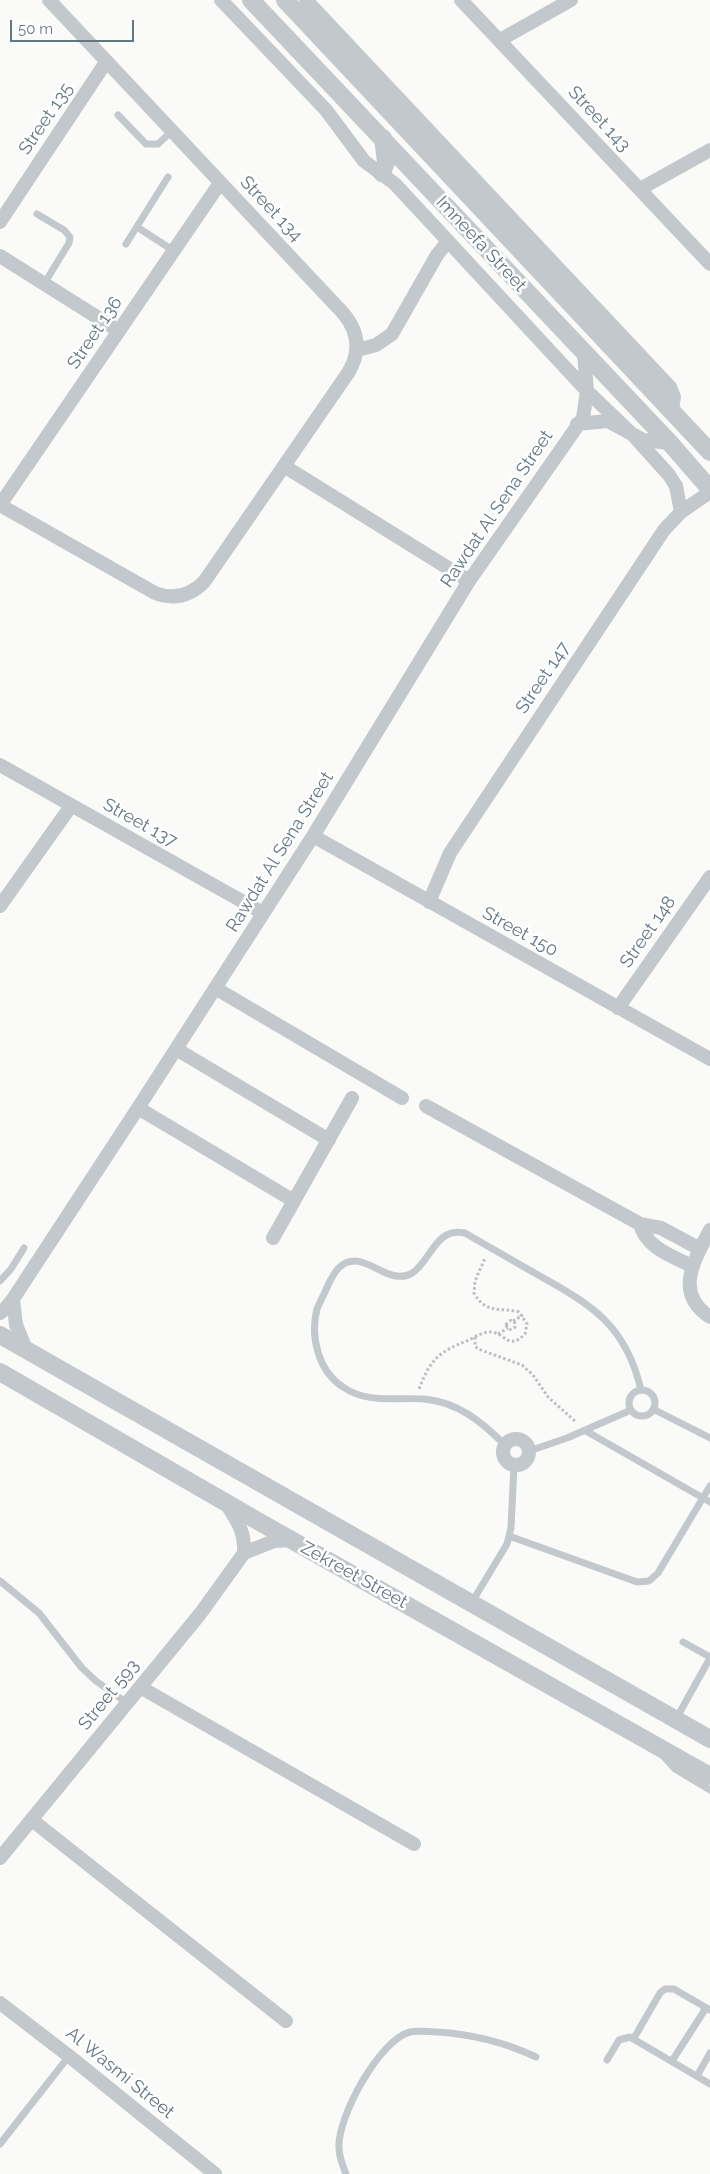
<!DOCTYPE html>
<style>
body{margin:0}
#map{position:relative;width:710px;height:2174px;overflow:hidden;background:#fafaf8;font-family:Raleway,sans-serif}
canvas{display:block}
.scale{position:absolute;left:10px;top:20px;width:124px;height:22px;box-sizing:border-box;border:2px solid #657683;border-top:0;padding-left:6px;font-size:15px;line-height:18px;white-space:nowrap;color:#657683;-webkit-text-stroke:4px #fff;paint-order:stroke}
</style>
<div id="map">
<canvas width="710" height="2174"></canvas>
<div class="scale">50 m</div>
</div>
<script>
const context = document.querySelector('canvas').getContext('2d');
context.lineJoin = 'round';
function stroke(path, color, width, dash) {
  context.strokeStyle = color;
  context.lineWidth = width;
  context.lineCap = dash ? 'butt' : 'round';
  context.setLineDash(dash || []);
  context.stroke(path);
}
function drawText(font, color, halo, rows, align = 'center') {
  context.font = font + ' Raleway,sans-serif';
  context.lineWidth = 5;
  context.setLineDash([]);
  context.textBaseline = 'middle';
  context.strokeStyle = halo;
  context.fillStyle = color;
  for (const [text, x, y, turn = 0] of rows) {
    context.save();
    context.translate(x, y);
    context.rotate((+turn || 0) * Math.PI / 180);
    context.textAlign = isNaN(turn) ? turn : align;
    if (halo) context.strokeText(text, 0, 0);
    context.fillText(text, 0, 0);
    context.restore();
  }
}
stroke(new Path2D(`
 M506.5 1325a4.5 4.5 0 1 1 9 0a4.5 4.5 0 1 1-9 0Z
 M513,1321L523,1315
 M498,1334L508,1328
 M475,1337V1346L478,1349L522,1365L533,1375L548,1397L576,1422
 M419,1389C431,1358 439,1352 469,1340C475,1337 484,1331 491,1332C506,1333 508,1351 525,1334L527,1324L519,1312C502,1307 486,1315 474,1293L475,1281L485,1258`), '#bbbfc2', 3, [2.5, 2.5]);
stroke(new Path2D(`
 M118,115L146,144H158L172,131
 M37,214L64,230L70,237L69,243L44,284
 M137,227L174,251
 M126,244L168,177
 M0,1281L11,1269L24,1248
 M629 1403a13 13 0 1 1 26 0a13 13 0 1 1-26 0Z
 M653,1409L710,1438
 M586,1431L710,1502
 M505,1445C482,1422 458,1402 424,1399C397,1397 367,1404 343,1387C318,1371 310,1336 317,1309C320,1301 325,1293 328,1285C334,1273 340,1261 355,1261C365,1261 377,1269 386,1273C430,1292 425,1224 465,1233C489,1247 514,1261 538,1275C592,1305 626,1325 641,1390
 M529,1451L567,1438L631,1410
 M509,1536L637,1582L649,1581L658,1573L710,1486
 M0,1581L39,1613L82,1668L96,1681L127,1703
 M472,1602L507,1544L511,1528L514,1465
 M683,1642L710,1657
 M676,1719L710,1658
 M664,1757L675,1769L710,1790
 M634,2038L660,1993L665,1989H674L710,2010
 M607,2060L619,2040L630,2037L710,2084
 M672,2061L706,2008
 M697,2076L710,2053
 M0,2144L69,2056
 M346,2174C343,2166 339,2157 339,2148C337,2118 379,2040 410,2032C418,2030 428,2032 437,2032C472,2034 504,2042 536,2057`), '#c3c8cc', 7);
stroke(new Path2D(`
 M221,0L326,110L364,161L395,184L587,391L633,435L669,475L676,486L681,512
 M306,0L670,387L674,397L672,410
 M461,0L710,264
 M500,40L571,0
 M640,189L710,150
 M0,222L106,62
 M0,256L119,331
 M357,350L376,345L392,334L437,255L448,241
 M577,424L608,421L643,440L670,443
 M284,466L469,581
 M0,505L155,593C174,600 190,596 204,582L348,373C361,352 359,332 343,313L49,0
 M0,505L220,183
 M0,765L263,913
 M313,836L710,1059
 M429,902L450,853L664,530L681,512L710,492
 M0,906L71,806
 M215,988L402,1098
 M618,1008L710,877
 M176,1049L329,1140
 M426,1106L640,1224L661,1228L700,1249
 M138,1108L294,1201
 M640,1224C646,1248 672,1256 692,1266
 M710,1230C695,1259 673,1293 710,1317
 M273,1238L352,1098
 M13,1299L16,1325L26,1349
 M0,1313L5,1309L13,1299L138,1108L313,836L469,581L583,418L587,391L584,353
 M503 1452a13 13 0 1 1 26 0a13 13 0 1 1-26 0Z
 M225,1502C237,1521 245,1530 244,1553
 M140,1687L414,1844
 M32,1820L286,2021
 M0,1858L200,1614L244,1553L274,1541L292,1540
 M0,2003L69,2056L215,2174`), '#c3c8cc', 14);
stroke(new Path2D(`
 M251,0L670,443L710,489
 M285,0L710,452
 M382,173L386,162L383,138
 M0,1335L710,1739
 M0,1372L263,1524L710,1776`), '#c3c8cc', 18);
drawText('18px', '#657683', '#fff', [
 ["Street 135",46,119,-56],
 ["Street 143",599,119,47],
 ["Street 134",271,209,47],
 ["Imneefa Street",481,244,47],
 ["Street 136",95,333,-56],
 ["Rawdat Al Sena Street",497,509,-56],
 ["Street 147",543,678,-56],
 ["Street 137",140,823,29],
 ["Rawdat Al Sena Street",280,852,-58],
 ["Street 150",520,932,29],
 ["Street 148",648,932,-55],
 ["Zekreet Street",354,1575,29],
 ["Street 593",109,1695,-51],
 ["Al Wasmi Street",120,2073,39]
]);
</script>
